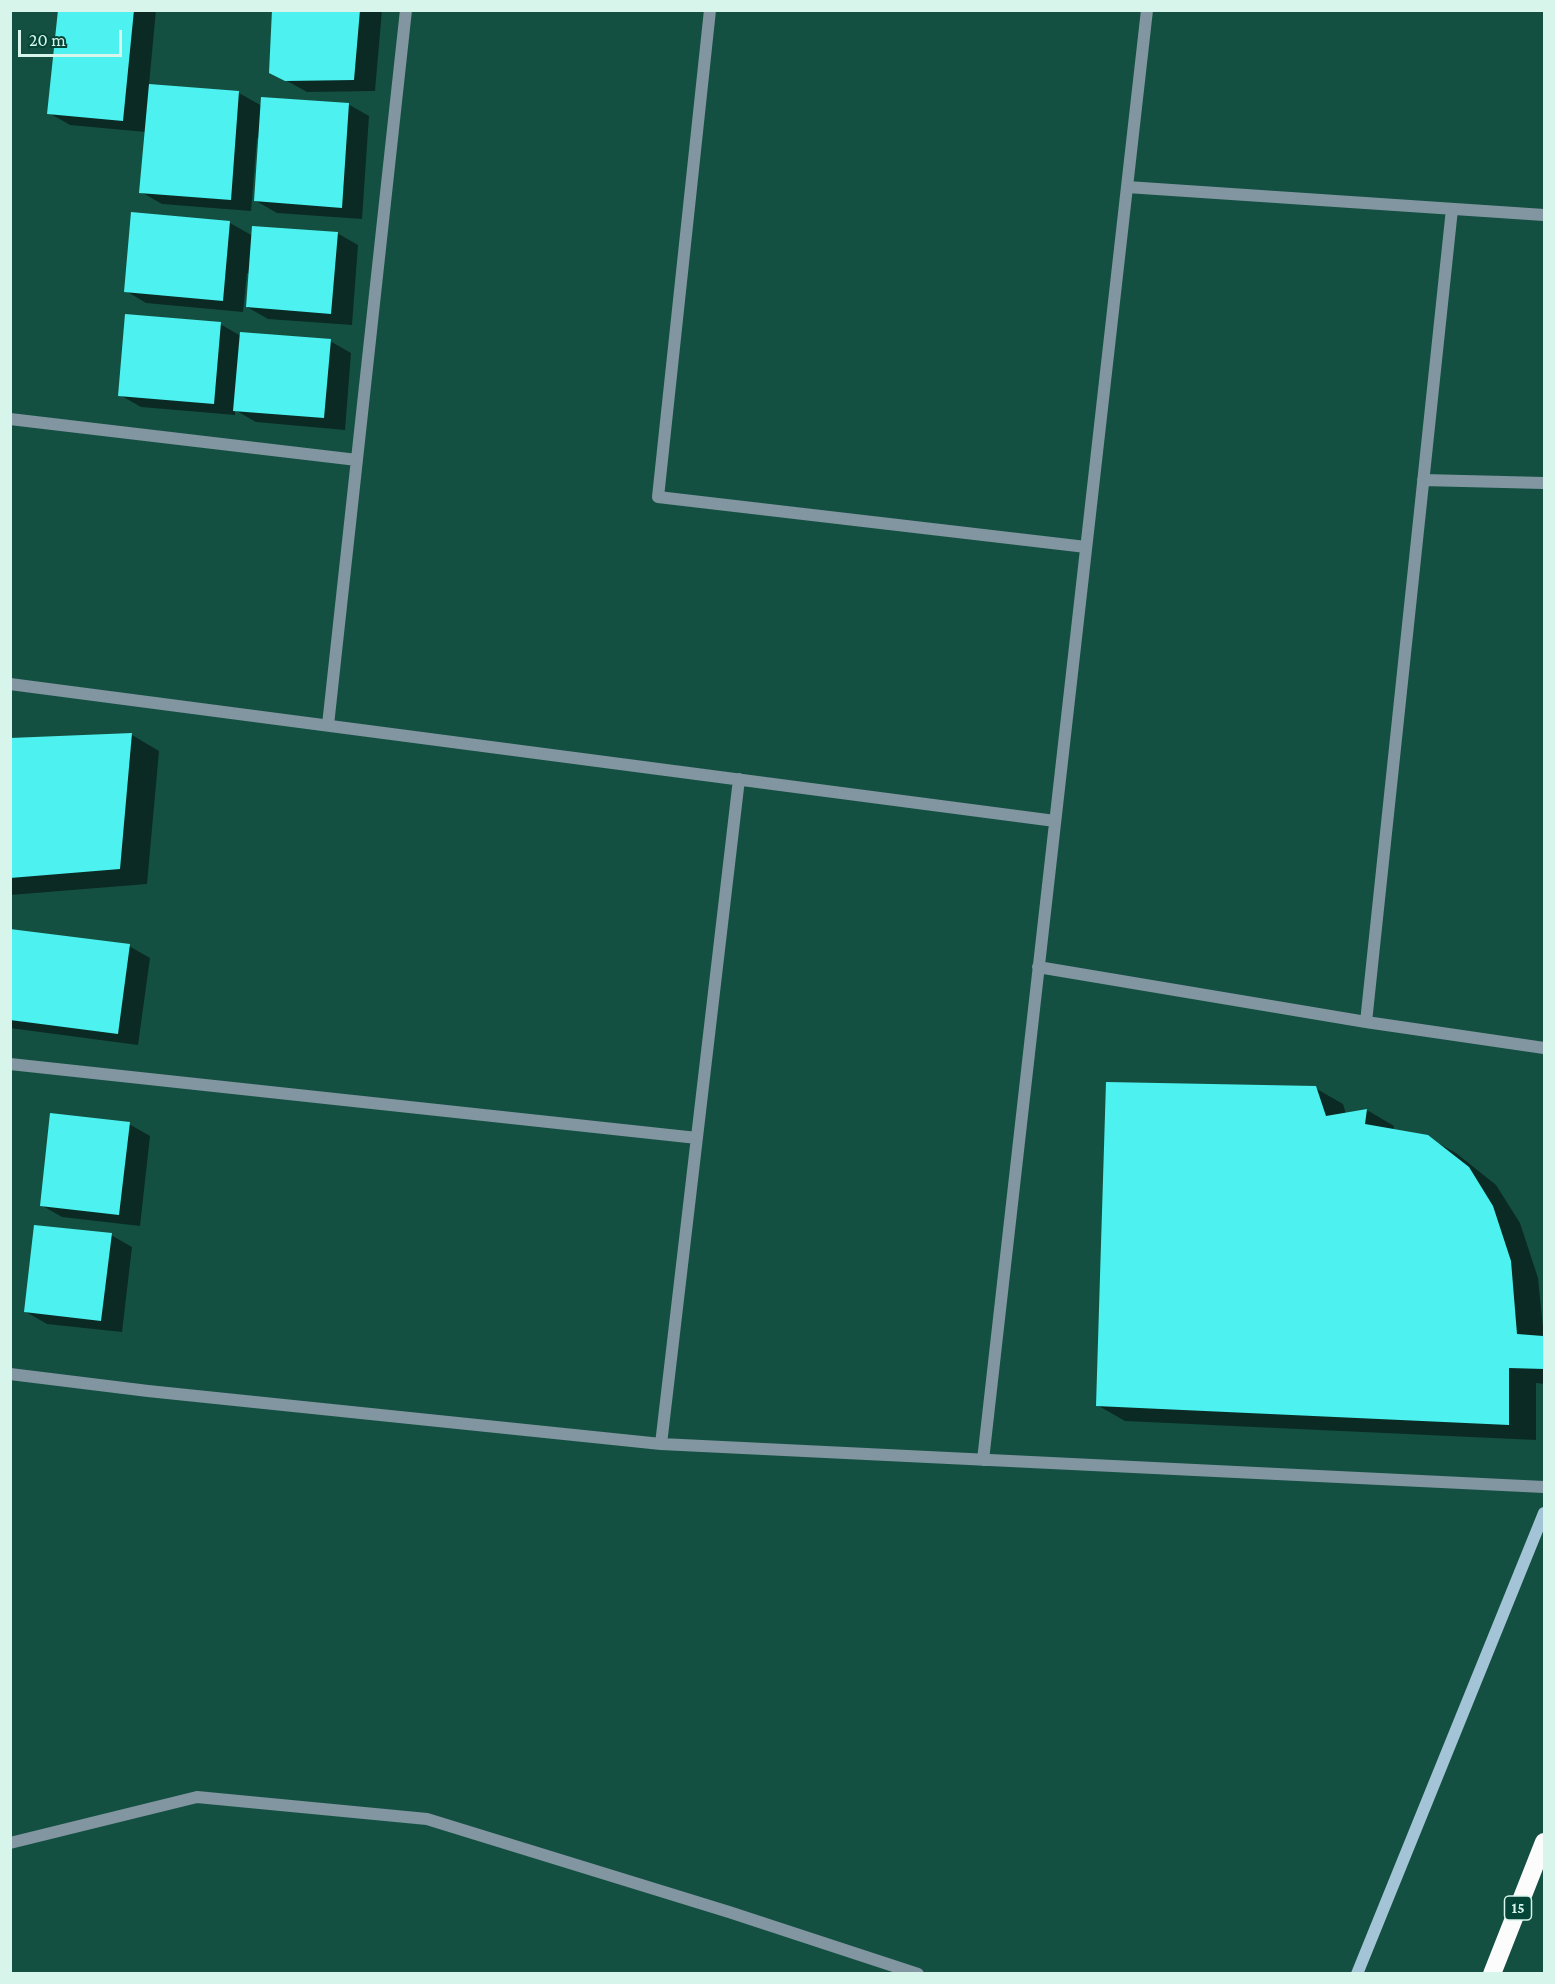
<!DOCTYPE html>
<style>
body{margin:0}
#map{position:relative;width:1555px;height:1984px;overflow:hidden;background:#145042;font-family:"Crimson Pro",serif}
canvas{display:block}
.frame{position:absolute;inset:0;border:12px solid #d8f5ec;pointer-events:none}
.scale{position:absolute;left:18px;top:30px;width:104px;height:27px;box-sizing:border-box;border:3px solid #d8f5ec;border-top:0;padding-left:8px;font-size:18px;line-height:21px;white-space:nowrap;color:#d8f5ec;-webkit-text-stroke:4px #044538;paint-order:stroke}
</style>
<div id="map">
<canvas width="1555" height="1984"></canvas>
<div class="frame"></div>
<div class="scale">20 m</div>
</div>
<script>
const context = document.querySelector('canvas').getContext('2d');
context.lineJoin = 'round';
function fill(path, color) {
  context.fillStyle = color;
  context.fill(path, 'evenodd');
}
function stroke(path, color, width, dash) {
  context.strokeStyle = color;
  context.lineWidth = width;
  context.lineCap = dash ? 'butt' : 'round';
  context.setLineDash(dash || []);
  context.stroke(path);
}
function drawText(font, color, halo, rows, align = 'center') {
  context.font = font + ' "Crimson Pro",serif';
  context.lineWidth = 6;
  context.setLineDash([]);
  context.textBaseline = 'middle';
  context.strokeStyle = halo;
  context.fillStyle = color;
  for (const [text, x, y, turn = 0] of rows) {
    context.save();
    context.translate(x, y);
    context.rotate((+turn || 0) * Math.PI / 180);
    context.textAlign = isNaN(turn) ? turn : align;
    if (halo) context.strokeText(text, 0, 0);
    context.fillText(text, 0, 0);
    context.restore();
  }
}
fill(new Path2D(`
 M59,10H156L149,85L239,93L262,106L348,104L369,116L362,219L277,213L256,201L260,139L257,138L251,211L162,204L141,192L146,132L70,125L49,113Z
 M274,10H382L375,91L307,92L271,72Z
 M230,223L253,236L337,233L358,245L352,325L268,319L247,307L250,274L247,273L243,312L146,303L126,291Z
 M220,324L241,336L330,341L351,353L345,430L256,422L235,410V415L141,407L120,395Z
 M132,735L159,751L147,884L10,895V740Z
 M10,930L129,946L150,958L138,1045L10,1028Z
 M1315,1088L1343,1104L1346,1114L1367,1110L1394,1126L1393,1130L1427,1137L1456,1153L1496,1185L1520,1223L1538,1278L1544,1338V1384L1536,1383V1440L1125,1421L1097,1405Z
 M129,1124L150,1136L140,1226L62,1217L41,1205Z
 M111,1235L132,1247L122,1332L47,1324L26,1312Z`), '#0007');
fill(new Path2D(`
 M58,10H134L123,121L47,114Z
 M272,10H360L354,80L285,81L269,73Z
 M149,84L239,91L231,200L139,193Z
 M261,97L349,103L342,208L254,201Z
 M131,212L230,221L223,301L124,292Z
 M252,226L338,232L331,314L246,307Z
 M125,314L221,322L214,404L118,396Z
 M240,332L331,339L324,418L233,411Z
 M132,733L120,869L10,878V738Z
 M10,929L130,944L118,1034L10,1020Z
 M1106,1082L1316,1086L1326,1116L1367,1109L1365,1124L1428,1135L1469,1167L1493,1206L1511,1261L1517,1334L1543,1336L1544,1369L1509,1368V1425L1096,1406Z
 M50,1113L130,1122L119,1215L40,1206Z
 M34,1225L112,1233L101,1321L24,1312Z`), '#4df1f0');
stroke(new Path2D(`
 M10,1843L197,1797L427,1819L729,1912L918,1974`), '#8296a2', 12);
stroke(new Path2D(`
 M710,10L658,497L1086,547
 M1127,187L1544,215
 M10,419L357,460
 M1423,480L1544,483
 M10,684L1055,821
 M328,725L406,10
 M1038,967L1366,1022L1544,1048
 M1366,1022L1452,209
 M10,1064L697,1138
 M10,1374L148,1391L661,1444L1544,1487
 M661,1444L739,779
 M983,1460L1147,10`), '#8296a2', 12);
stroke(new Path2D(`
 M1357,1974L1544,1513`), '#a3c3d6', 12);
stroke(new Path2D(`
 M1492,1974L1544,1842`), '#fcfcfc', 18);
for (const [x, y, w] of [
 [1518,1908,27]
]) {
  const box = new Path2D();
  box.roundRect(x - w / 2, y - 12, w, 24, 4.5);
  context.fillStyle = '#044538';
  context.fill(box);
  stroke(box, '#d8f5ec', 1.5);
}
drawText('bold 15px', '#d8f5ec', null, [
 ["15",1518,1908]
]);
</script>
